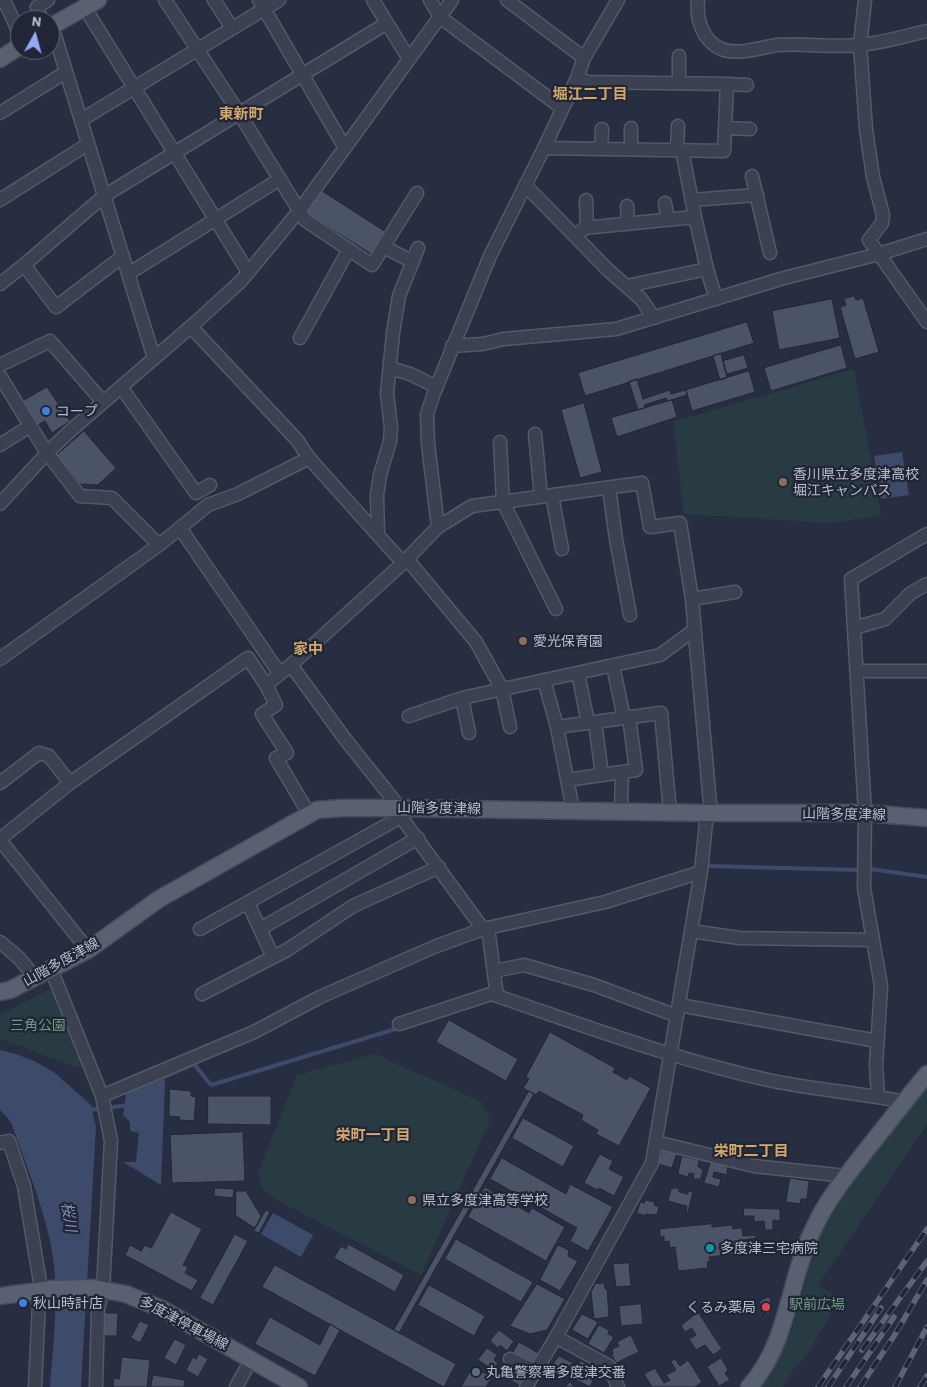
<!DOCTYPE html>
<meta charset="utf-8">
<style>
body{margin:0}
#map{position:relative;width:927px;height:1387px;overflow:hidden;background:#272e41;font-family:Barlow,sans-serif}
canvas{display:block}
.north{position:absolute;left:10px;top:10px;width:50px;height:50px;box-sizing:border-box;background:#202636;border:1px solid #5d6272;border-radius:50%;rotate:7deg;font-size:14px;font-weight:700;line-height:20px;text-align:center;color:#b8bdcb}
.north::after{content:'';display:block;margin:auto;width:18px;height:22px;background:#93aaf5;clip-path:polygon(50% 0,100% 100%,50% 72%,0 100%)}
</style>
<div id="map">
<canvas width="927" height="1387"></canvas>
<div class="north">N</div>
</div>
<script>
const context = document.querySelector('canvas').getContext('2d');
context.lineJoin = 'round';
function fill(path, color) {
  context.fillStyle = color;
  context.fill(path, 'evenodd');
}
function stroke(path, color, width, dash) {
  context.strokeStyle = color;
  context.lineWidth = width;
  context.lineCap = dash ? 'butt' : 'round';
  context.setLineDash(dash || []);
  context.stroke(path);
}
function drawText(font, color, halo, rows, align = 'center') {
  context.font = font + ' Barlow,"Noto Sans JP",sans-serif';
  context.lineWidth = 4.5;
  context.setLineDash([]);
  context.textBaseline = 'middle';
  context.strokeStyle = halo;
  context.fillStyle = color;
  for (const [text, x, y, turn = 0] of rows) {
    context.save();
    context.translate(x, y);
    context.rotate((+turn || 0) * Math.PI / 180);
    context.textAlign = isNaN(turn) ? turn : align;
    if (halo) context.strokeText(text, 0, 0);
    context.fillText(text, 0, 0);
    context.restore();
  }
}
fill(new Path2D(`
 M854,369L881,515L833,523L684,514L673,422Z
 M51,989L82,1065L77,1067L0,1039V1015Z
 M375,1054L482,1102L490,1120L421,1275L280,1202L262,1188L258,1172L297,1075Z
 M927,1087V1124L818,1285L840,1298L808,1353L793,1370L783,1387H760L791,1332L814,1251L823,1227L843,1193Z`), '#293b42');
fill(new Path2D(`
 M902,452L909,495L881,499L874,456Z
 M0,1050L16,1054L36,1062L55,1073L91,1105L96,1127L81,1387H50C53,1345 59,1299 53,1257C46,1211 26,1166 11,1122L0,1110Z
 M162,1075L165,1081L161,1185L123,1162H136L139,1133L130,1131V1122L123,1115L126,1094L131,1087Z
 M273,1213L313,1235L301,1257L261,1234Z`), '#3e4a69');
stroke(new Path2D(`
 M706,866L860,870
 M870,869L927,877
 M160,1079L194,1064L211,1085L399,1028
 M89,1110L129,1105`), '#3e4a69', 4);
const building = new Path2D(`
 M322,191L386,232L371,254L305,212Z
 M854,296L856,300L863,298L879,352L855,359L840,307L846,305L844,299Z
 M832,299L840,338L779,350L772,311Z
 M747,322L754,343L585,396L578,373Z
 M841,345L847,368L771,391L764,368Z
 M721,354L727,378L720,380L713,356Z
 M744,355L748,368L727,374L723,361Z
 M749,371L755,392L692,411L686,390Z
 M637,379L643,399L670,390L671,394L686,390L687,395L668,401L666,398L644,405L645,408L638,410L629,382Z
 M47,387L70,421L52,433L45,421L38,425L23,401Z
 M672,400L677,417L617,437L611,418Z
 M584,403L602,472L580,478L561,410Z
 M84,431L116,468L98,485L80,484L57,455Z
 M449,1020L518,1059L506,1081L436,1042Z
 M550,1032L615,1068L613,1072L627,1080L629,1076L651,1088L619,1146L596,1134L598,1130L581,1120L583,1115L539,1091L536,1095L523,1088L529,1079L526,1077Z
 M170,1089L191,1091V1096L196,1097L194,1121L179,1120L180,1117L169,1116Z
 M529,1091L534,1094L399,1333L394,1330Z
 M208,1096H271V1125L208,1124Z
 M523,1118L574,1146L563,1167L512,1138Z
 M243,1132L245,1181L172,1183L170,1135Z
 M663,1149L677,1152L672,1168L658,1164Z
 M600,1154L613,1161L609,1169L624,1177L614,1196L599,1188L598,1190L584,1183Z
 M682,1156L699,1160L698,1167L703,1169L701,1179H693L694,1174L689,1173L688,1177L678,1174Z
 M502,1158L566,1194L570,1184L613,1207L588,1251L570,1241L577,1228L490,1179Z
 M711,1161L728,1165L727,1175L714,1172L713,1177L721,1179L719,1187L704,1183Z
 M790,1178L809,1181L807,1199H801L800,1204L786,1202Z
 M485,1187L529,1213L532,1208L565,1227L546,1261L468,1217Z
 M215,1188L234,1189L233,1198L214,1196Z
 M675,1188L679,1189V1192L688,1194V1191L693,1192L688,1212H686L687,1206L668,1201L671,1189Z
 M236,1191H246L261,1216L255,1228L236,1216Z
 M645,1200L655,1202L654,1205L659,1207L657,1215L646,1214L645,1216L637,1213L640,1202L644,1203Z
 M744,1208L780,1209V1221L773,1220V1230H765L764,1221L754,1222V1216H744Z
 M266,1210L270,1212L259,1233L254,1231Z
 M171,1212L202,1229L183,1265L188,1267L185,1273L198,1280L192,1291L125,1255L130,1245L141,1251L145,1245L151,1248Z
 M712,1224V1227L732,1225L733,1229L742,1228L743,1236L756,1235V1238L744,1240L745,1253L709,1257L710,1262H707L708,1268L678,1271L675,1247L670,1248L669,1241L664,1242V1236L660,1237V1229Z
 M235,1234L248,1241L213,1305L200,1298Z
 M456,1239L533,1282L521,1302L445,1259Z
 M348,1244L404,1275L395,1292L334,1258L341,1246L346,1249Z
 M558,1245L569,1250L568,1256L578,1261L560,1291L540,1280Z
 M629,1263L631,1286L616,1287L613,1264Z
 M275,1265L456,1364L444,1387L262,1287Z
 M604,1283L605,1289H607L609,1317L594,1319L591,1292L595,1284Z
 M537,1284L565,1299L547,1330L530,1334L510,1326Z
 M429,1285L485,1316L474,1336L418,1305Z
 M768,1297L771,1299L769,1306L772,1307L768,1316L759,1302Z
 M641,1304L643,1324L621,1326L619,1306Z
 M698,1312L722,1349L713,1355L705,1345L696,1350L689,1339L696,1335L692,1328L685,1332L681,1326Z
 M105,1313H118L117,1336H104Z
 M582,1314L598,1322L588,1339L572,1330Z
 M270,1317L320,1345L330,1324L340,1330L315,1376L255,1344Z
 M140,1321L149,1325L140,1343L131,1338Z
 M599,1325L609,1330L608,1334L614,1337L604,1353L588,1344Z
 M499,1330L514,1341L507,1351L500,1345L498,1348L490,1341Z
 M631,1335L639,1352L616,1363L612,1355L613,1354L612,1349L619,1346L617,1342Z
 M175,1339L186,1345L176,1365L164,1358Z
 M519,1342L540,1354L533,1365L513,1353Z
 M487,1348L497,1355L494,1360L498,1363L493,1370L478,1360Z
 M199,1354L208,1359L198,1377L186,1370L193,1357L196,1359Z
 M559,1356L573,1363L567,1375L552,1366Z
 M122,1357L150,1360L147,1387H113L114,1378L119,1379Z
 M721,1358L728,1370L725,1373L730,1380L719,1386L707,1367Z
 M675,1359L680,1366L688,1360L702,1382L695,1387H652L644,1374L655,1368L664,1383L670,1380L666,1375L676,1370L671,1362Z
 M581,1361L589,1365L586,1374L594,1378L590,1387L572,1378Z
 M508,1364L525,1375L519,1385L502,1375Z
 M473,1367L492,1377L486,1387H461Z
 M153,1375L185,1380L184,1387H151Z
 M570,1382L575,1387H565Z`);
fill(building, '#4b5368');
stroke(building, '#222838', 1);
const minor = new Path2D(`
 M4,0L20,35
 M165,0L239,113L305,220L372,265L417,193
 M214,0L232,28
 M259,0L345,148
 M373,0L409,59
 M430,0L440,17L562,108
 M507,0L584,58
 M698,0C696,19 702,40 721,49C738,56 761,47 778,45C805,43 832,48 859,45C882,43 905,36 927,31
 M865,0L860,45L866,129L873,177L883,215L882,223L869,240L927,322
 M85,8L248,272
 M42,20L37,7L48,0
 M52,26L154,358
 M679,83V56
 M727,84L747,85
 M0,113L66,72
 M81,120L279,0
 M725,128L750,129
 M544,148L724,151L727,84L588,82L577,78
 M601,149L602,129
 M631,149V128
 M677,150L678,126
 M752,176L770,253
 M525,185L608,270L641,299L654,318
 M0,200L88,144
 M586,200L587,228
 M692,200L757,195
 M665,203L668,220
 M627,206L628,224
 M576,236L584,228L695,217
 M384,247L413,262
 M24,265L104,196L387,23
 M707,269L716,299
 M128,274L280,179
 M0,284L24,265L56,307L123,256
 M627,286L707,269L695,217L682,150
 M191,327L297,440L309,458
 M300,338L349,249
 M452,346L482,344L504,339L616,329L784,278L879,254L927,239
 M0,365L50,341L103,402
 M390,368L410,374L437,387
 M0,376L47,453L80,496L112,498L159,545L180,528L280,674
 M121,387L196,493L210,485
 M535,434L541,496
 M500,442L503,502L556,609
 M0,445L30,426
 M609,488L616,539L630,615
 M552,495L562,549
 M0,504L47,453L70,431L195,323L241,281L299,211L452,0
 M438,527L428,444L427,414L434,393L490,256L544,148L577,78L584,58L618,0
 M180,528L208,505L238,494L309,458L403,563
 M378,535L377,495L380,475L390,441L391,428L387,393L393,333L399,296L418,248
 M407,559L476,642L502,689L510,727
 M692,599L735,592
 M854,628L885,619L911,593L927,584
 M0,659L159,545
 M291,665L345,739L400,808L401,817L483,929L605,902L701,872
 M613,666L624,718
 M857,671H927
 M578,673L588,723
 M544,680L557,727L573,810
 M266,685L276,705L262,714L287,753L276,758L309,814
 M462,698L469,733
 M409,716L462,698L660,655L694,630
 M595,722L602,775
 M557,727L661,713L670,812
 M567,780L636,770L629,717
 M0,783L39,753L49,756L70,783
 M621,811L622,772
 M0,839L70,783L248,658L266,685L291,665L403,563L438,527L472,506L642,483L650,527L680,523L692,599L710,804L707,813L701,872L652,1163L556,1337L526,1387
 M0,840L88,950
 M248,903L273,957
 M488,928L497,996C588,1027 679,1061 773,1081C817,1090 861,1093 905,1102
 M200,929L401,817
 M260,929L418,838
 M691,931L739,938L873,940
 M0,942L19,958L34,976
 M51,969L102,1096L111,1141L103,1289L98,1309L96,1387
 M494,971L524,965L594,985L677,1016
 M202,994L287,950L353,906L439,867
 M679,1005L877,1041
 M399,1024L497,992
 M102,1096L254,1032L320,997L434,947L483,929
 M878,1096L876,1065L881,986L864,888L865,813L851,579L927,534
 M656,1142L754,1166L846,1176
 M0,1143L9,1141L24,1186L40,1282L35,1387
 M556,1337L609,1366L618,1387
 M510,1359L536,1371
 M236,1387L251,1360`);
const major = new Path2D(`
 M50,27L98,0
 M0,59L20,46
 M0,992L10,990L88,950L159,899L317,810L342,808H400L707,813H865L927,818
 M0,1296L52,1289L93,1288L126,1294L162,1309L299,1387
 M749,1387C789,1343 788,1281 813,1230C827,1199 847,1175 868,1148C888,1123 907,1098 927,1074`);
stroke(minor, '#535968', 15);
stroke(major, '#454a5a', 19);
stroke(minor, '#3b4151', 12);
stroke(major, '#596071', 16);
const rail = new Path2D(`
 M862,1350L927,1261
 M818,1387L927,1229
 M828,1387L881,1308
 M846,1387L894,1317
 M860,1387L894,1336L927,1280
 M895,1387L927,1327
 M920,1387L927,1376`);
stroke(rail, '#5d6478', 5.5);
stroke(rail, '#202636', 4, [11]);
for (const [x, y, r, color] of [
 [46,411,5,"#3f7fe0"],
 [783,482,5,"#8d6e63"],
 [523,641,5,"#8d6e63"],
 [412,1200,5,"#8d6e63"],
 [710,1248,5,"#0f9aa8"],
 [23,1303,5,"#3f7fe0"],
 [766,1307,5,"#e0444e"],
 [476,1372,5,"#5c6f8a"]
]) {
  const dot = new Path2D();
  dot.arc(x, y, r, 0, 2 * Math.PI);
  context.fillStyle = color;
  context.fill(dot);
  stroke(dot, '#202636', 2);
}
drawText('14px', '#b8bdcb', '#202636', [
 ["コープ",56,411],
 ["香川県立多度津高校",793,474],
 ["堀江キャンパス",793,490],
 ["愛光保育園",533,641],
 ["県立多度津高等学校",422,1200],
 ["多度津三宅病院",720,1248],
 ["秋山時計店",33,1303],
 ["くるみ薬局",756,1307,"right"],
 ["丸亀警察署多度津交番",486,1372]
], 'left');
drawText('14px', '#b8bdcb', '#202636', [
 ["山階多度津線",439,808,1],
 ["山階多度津線",844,814,1],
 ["山階多度津線",61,962,-29],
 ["多度津停車場線",184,1323,28]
]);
drawText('14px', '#709b80', '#202636', [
 ["三角公園",38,1025],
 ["駅前広場",817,1304]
]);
drawText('bold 15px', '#d3a76b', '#202636', [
 ["堀江二丁目",590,94],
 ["東新町",241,114],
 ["家中",308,649],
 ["栄町一丁目",373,1135],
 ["栄町二丁目",751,1151]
]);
drawText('italic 15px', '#818eb2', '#202636', [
 ["桜川",69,1217,81]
]);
</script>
